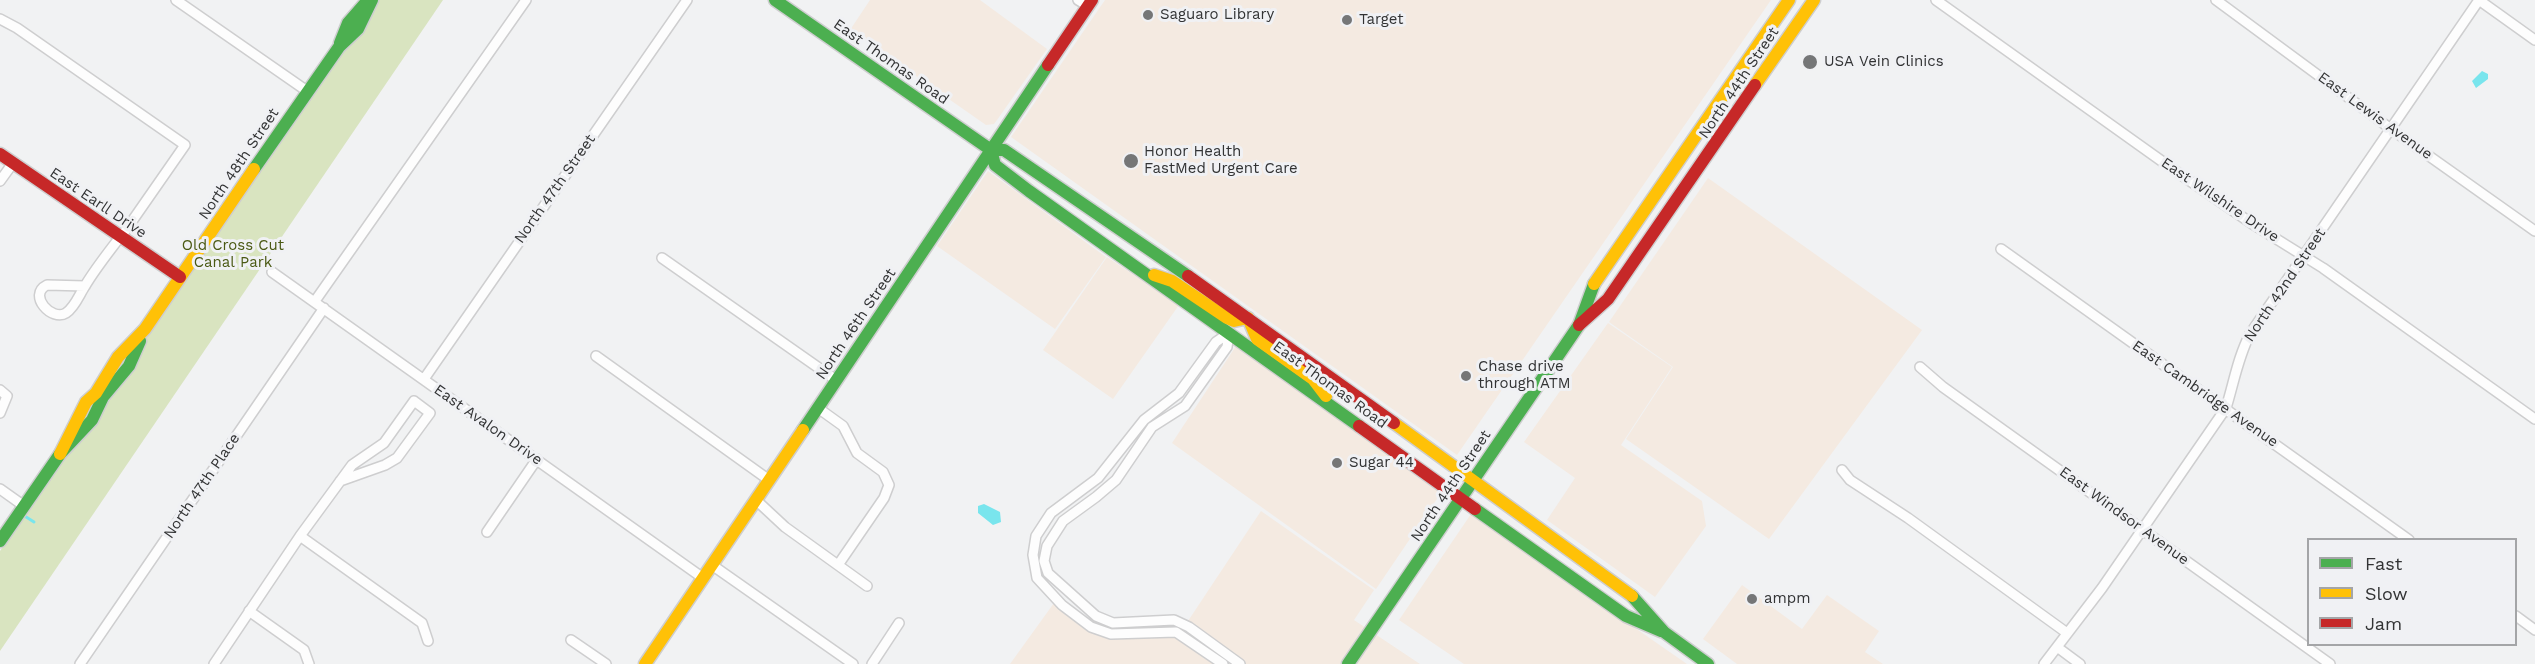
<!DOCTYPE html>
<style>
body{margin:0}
#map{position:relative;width:2535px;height:664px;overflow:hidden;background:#f1f2f3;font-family:"Work Sans",sans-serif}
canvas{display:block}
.legend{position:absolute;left:2307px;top:538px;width:210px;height:108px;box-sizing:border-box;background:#f0f1f4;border:2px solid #a4a5a7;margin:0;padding:8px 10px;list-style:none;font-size:18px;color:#323334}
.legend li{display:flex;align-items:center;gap:12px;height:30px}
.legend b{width:30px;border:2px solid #a4a5a7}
</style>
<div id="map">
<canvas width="2535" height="664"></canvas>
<ul class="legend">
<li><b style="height:8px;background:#4caf50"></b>Fast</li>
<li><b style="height:8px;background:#ffc107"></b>Slow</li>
<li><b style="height:8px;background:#c62828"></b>Jam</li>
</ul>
</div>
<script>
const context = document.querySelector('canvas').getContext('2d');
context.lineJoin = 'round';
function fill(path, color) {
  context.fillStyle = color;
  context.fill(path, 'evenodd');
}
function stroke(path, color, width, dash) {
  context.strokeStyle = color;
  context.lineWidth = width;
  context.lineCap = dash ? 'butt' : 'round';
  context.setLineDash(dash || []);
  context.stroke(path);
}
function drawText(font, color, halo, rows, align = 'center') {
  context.font = font + ' "Work Sans",sans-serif';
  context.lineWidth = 6;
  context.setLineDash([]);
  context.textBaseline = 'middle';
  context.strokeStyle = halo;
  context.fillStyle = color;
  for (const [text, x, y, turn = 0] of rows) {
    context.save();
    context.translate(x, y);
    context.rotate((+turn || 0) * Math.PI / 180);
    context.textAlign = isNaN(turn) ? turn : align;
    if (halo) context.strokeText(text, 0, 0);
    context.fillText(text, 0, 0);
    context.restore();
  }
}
fill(new Path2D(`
 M870,0H980L1047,49L997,120L994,124L986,125L850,30Z
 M1105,0H1771L1457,455L1011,137Z
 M988,171L1106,257L1055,329L937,246Z
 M1708,178L1922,330L1769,539L1626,439L1673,367L1609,322Z
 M1107,257L1179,305L1113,399L1043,350Z
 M1608,323L1672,367L1621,445L1702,501L1706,526L1655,597L1547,520L1575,478L1524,442Z
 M1236,346L1441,493L1376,589L1172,443Z
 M1261,511L1374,590L1354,620L1420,664H1010L1054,603L1105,637L1175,636L1188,621Z
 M1471,514L1687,664H1464L1399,620Z
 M1742,585L1802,629L1827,595L1879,631L1865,652L1883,664H1737L1703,639Z`), '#f4eae1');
fill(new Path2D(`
 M377,0H443L0,651V551Z`), '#d9e4c0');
fill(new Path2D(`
 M2482,71L2488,74V79L2476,88L2472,81Z
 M984,504L1000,512L1001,522L993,525L978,513V506Z`), '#79e5ed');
stroke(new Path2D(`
 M23,515L34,522`), '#79e5ed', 3);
const street = new Path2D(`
 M176,0L307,91
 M1078,0L1088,6
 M1936,0L2177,172L2254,225L2323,268L2535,419
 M2216,0L2391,129L2535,231
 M2479,0L2535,40
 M0,19L17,28L185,145L121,237
 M0,181L13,163
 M2001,249L2409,540
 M662,258L836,380
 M272,272L703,578
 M85,286L47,285C27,295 52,322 66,313C75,307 79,295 85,286C95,269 108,253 120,237
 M315,301L526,0
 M1229,333L1227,347L1185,406L1152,427L1116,480L1096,497L1063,521L1047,546L1044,561L1048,573L1096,616L1113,623L1174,620L1189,627L1240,664
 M596,356L769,480
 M1920,367L1943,387L2330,664
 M424,379L687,0
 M0,390L7,396L0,413
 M818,408L843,426L857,453L883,472L889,485L884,498L838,565
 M1842,470L1850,480L1908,518L2067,633
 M0,489L24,506
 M756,500L785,527L867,586
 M487,532L537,459
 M300,536L422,623L428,641
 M712,565L853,664
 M249,611L304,650L309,664
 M2516,616L2535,630
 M571,640L606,664
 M2057,647L2080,664
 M80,664L324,308
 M214,664L300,536L352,465L384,443L414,401L430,413L397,458L385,465L340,481
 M872,664L899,623
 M1223,664L1176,632L1111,634L1091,627L1062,605L1037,578L1033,555L1036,536L1051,513L1098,478L1144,420L1179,393L1216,342L1229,333
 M2044,664L2102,588L2226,408C2234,382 2238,357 2250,334L2479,0`);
const fast = new Path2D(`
 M775,0L991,150H1004L1188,276
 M340,43L348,23L368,0
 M991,150L995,165L1029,191L1359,426
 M254,169L339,47L358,29L372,0
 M803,430L1048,65
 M1475,509L1626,616L1661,631
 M0,541L60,454L92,420L103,397L129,366L140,341
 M1632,596L1664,632L1708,664
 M1348,664L1579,325L1594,284`);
const slow = new Path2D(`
 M1755,85L1814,0
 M1154,275L1172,281L1227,318L1234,321L1248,318
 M1594,284L1789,0
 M1248,318L1257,339L1313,379L1326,396
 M1394,423L1632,596
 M60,454L86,402L96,393L118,357L145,329L254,169
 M645,664L803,430`);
const jam = new Path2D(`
 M1048,65L1092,0
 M0,154L180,277
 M1188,276L1394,423
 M1579,325L1608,299L1755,85
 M1359,426L1475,509`);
stroke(street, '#cececf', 12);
stroke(fast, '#cececf', 15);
stroke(slow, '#cececf', 15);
stroke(jam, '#cececf', 15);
stroke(street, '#fdfdfd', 9);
stroke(fast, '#4caf50', 12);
stroke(slow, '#ffc107', 12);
stroke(jam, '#c62828', 12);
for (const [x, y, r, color] of [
 [1148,15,6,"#757677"],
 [1347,20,6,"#757677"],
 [1810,62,8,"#757677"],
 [1131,161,8,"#757677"],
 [1466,376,6,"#757677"],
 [1337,463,6,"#757677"],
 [1752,599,6,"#757677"]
]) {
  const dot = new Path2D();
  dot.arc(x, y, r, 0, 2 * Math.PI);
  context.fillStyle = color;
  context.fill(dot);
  stroke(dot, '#f0f1f4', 2);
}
drawText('15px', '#323334', '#f0f1f4', [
 ["Saguaro Library",1160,15],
 ["Target",1359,20],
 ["USA Vein Clinics",1824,62],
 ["Honor Health",1144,152],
 ["FastMed Urgent Care",1144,169],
 ["Chase drive",1478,367],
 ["through ATM",1478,384],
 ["Sugar 44",1349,463],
 ["ampm",1764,599]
], 'left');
drawText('15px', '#323334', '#f0f1f4', [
 ["East Thomas Road",891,62,35],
 ["North 44th Street",1739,83,-56],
 ["East Lewis Avenue",2375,116,36],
 ["North 48th Street",239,164,-56],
 ["North 47th Street",555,189,-55],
 ["East Wilshire Drive",2220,200,34],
 ["East Earll Drive",98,203,34],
 ["North 42nd Street",2285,285,-56],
 ["North 46th Street",856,324,-56],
 ["East Thomas Road",1330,385,36],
 ["East Cambridge Avenue",2205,394,35],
 ["East Avalon Drive",488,425,35],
 ["North 47th Place",202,486,-56],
 ["North 44th Street",1451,486,-56],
 ["East Windsor Avenue",2124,516,36]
]);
drawText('15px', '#4a5913', '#f0f1f4', [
 ["Old Cross Cut",233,246],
 ["Canal Park",233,263]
]);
</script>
